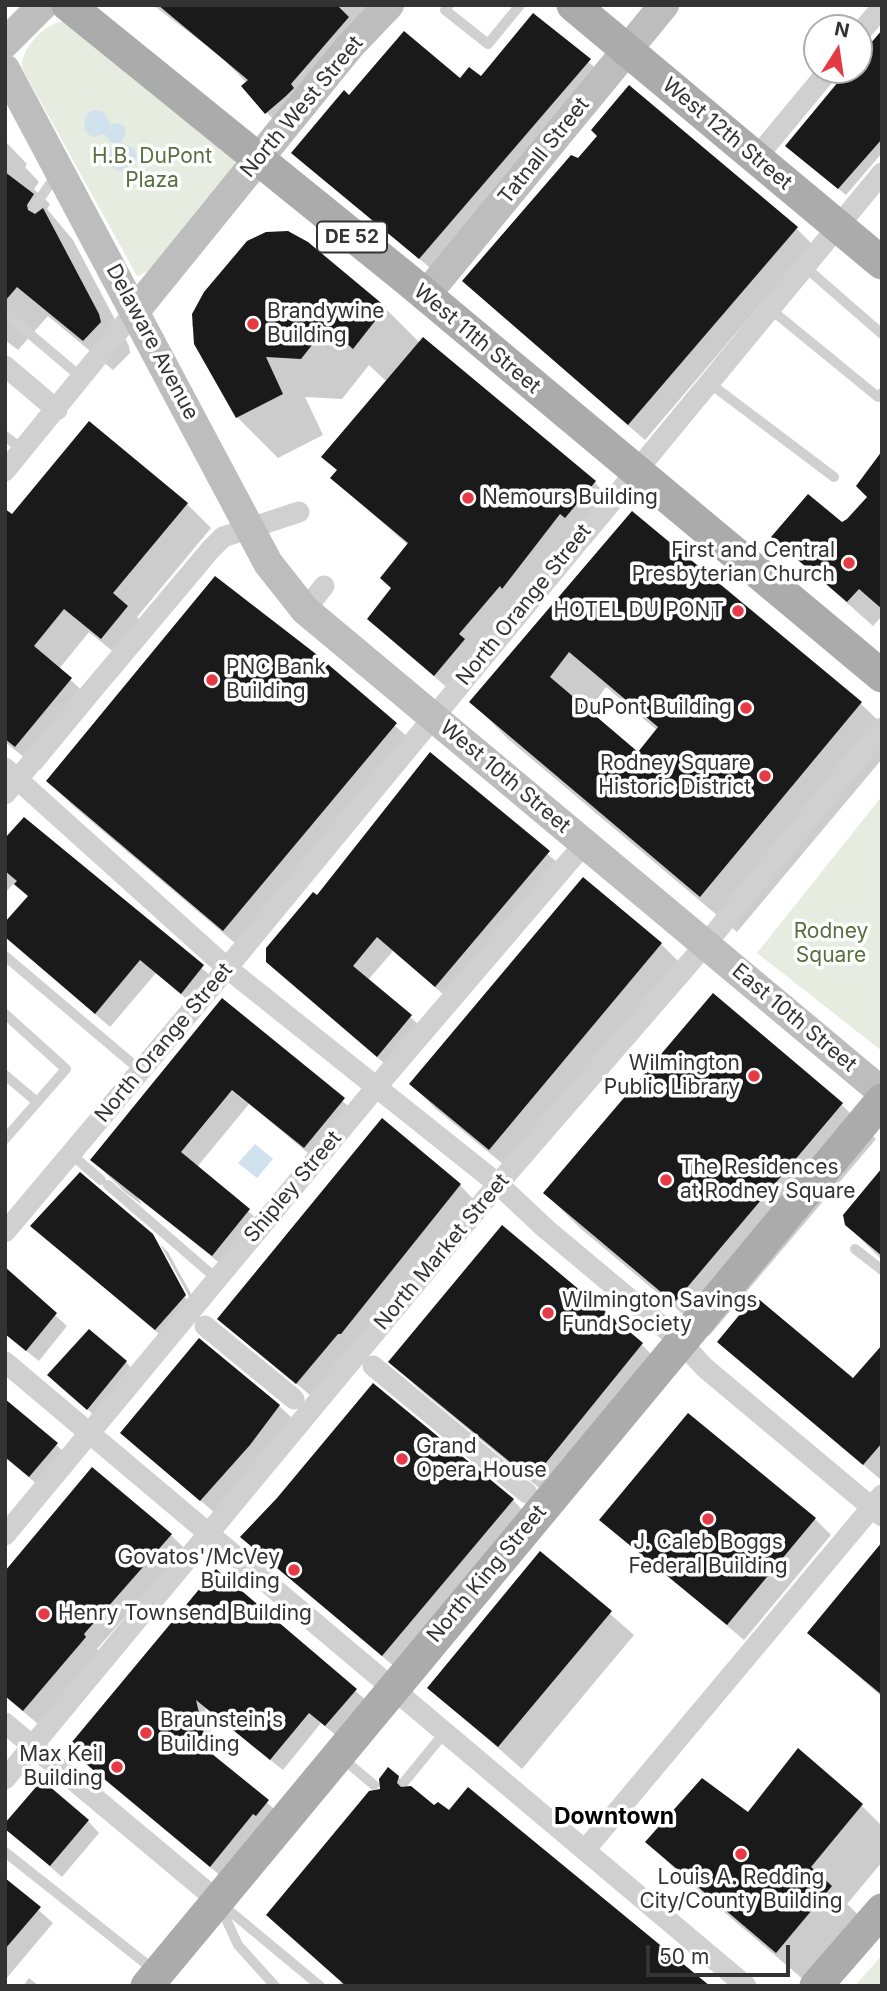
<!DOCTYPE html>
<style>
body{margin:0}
#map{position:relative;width:887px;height:1991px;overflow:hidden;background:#fff;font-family:Inter,sans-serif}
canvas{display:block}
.frame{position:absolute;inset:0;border:7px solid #333;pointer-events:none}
.north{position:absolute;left:803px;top:14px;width:70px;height:70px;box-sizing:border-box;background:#fff;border:2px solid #adadad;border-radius:50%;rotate:12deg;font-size:19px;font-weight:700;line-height:28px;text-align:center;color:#333}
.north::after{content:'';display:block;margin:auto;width:24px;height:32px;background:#e63946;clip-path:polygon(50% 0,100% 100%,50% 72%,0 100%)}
.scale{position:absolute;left:646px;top:1945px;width:144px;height:32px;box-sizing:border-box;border:4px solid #333;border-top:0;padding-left:9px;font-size:21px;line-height:24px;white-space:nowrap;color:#333;-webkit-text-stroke:5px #fff;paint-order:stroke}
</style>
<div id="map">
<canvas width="887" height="1991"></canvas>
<div class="frame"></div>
<div class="north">N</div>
<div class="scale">50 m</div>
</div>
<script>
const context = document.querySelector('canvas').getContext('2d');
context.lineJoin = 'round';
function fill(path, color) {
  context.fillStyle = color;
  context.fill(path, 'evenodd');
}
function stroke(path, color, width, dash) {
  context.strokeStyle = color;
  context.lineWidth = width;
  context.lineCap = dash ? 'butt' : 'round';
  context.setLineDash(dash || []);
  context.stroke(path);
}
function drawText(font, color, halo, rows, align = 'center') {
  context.font = font + ' Inter,sans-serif';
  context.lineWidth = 7;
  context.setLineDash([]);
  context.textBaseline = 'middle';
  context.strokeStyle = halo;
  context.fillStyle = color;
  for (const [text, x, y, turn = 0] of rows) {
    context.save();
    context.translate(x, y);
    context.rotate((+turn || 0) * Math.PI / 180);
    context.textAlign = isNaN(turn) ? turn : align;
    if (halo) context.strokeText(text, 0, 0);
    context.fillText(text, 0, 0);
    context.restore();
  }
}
fill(new Path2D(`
 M64,21L235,158L236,167L155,269L137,276L22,68C20,49 45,23 64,21Z
 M882,796V1051L757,953Z
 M882,1955V1986H855Z`), '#e6ecdf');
fill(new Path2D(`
 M94,110L104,112L110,124L118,123L124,126L126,133L121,142L134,148L137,158L129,171H118L109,164L108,153L116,143L110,142L105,134L92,137L84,130L86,115Z
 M255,1144L273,1159L257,1178L238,1163Z`), '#cfe2ee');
fill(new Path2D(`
 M153,5H385L314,109L316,112L290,136L266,112L247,83L219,55Z
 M533,15L605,76L435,272L294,153L349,97L481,78Z
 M882,33V153L846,195L795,153L851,70H859V60Z
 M5,141L27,164L25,167L39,182L34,189L50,204L47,209L73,240L129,346L130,353L113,370L48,316L18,350L5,340Z
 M797,229L812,244L645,440L481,297Z
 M206,293L385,308L420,343L424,339L595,483L620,508L591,543L586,538L461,700L369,619L393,588L409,546L332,478L338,471L324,457L387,382L369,365L342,399L305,397L323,435L278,458L237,417L196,344L192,324Z
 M882,455V616L873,626L773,537L842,525L869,497Z
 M187,504L211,528L137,617L151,631L126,662L89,632L59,669L95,703L40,770L5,742V511L12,517Z
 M632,514L861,704L882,724V759L737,932L508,739L472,702ZM606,687L658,731L638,755L588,712Z
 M315,655L420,748L248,954L72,805L48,781Z
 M430,754L564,868L451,1001L393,951L368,980L426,1031L393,1071L268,962Z
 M24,819L217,981L196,1007L156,973L110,1027L9,938L29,897L13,884L5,893V841Z
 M584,880L661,944L686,969L515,1174L436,1109L411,1084Z
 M713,995L842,1105L876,1139L709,1336L580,1228L545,1193Z
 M222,1001L359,1115L320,1163L249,1104L197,1167L265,1226L228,1270L137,1196L142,1205L126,1193L92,1160Z
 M882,1171V1260L846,1224Z
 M460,1185L473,1199L311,1396L219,1318Z
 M32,1226L152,1237L189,1304L192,1302L160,1244L168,1252L201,1312L172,1345Z
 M5,1270L67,1326L39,1361L5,1334Z
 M719,1342L853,1381L882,1347V1477L880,1479Z
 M641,1344L669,1372L561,1506L419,1389L391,1362Z
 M126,1362L133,1370L96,1417L57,1382Z
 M5,1400L71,1458L44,1490L8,1460L5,1463Z
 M279,1406L293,1419L215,1513L136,1446Z
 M279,1499L513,1500L526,1514L396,1668L242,1537Z
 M815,1519L831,1535L744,1640L602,1520Z
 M171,1535L185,1549L97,1649L99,1652L38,1724L5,1696Z
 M540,1553L634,1635L522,1769L430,1688Z
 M882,1556V1697L809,1633Z
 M216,1571L367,1701L337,1736L321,1723L283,1770L205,1708L216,1750L212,1756L279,1813L222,1877L81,1760Z
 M398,1777L434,1808L708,1986H338L341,1982L382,1791Z
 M862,1806L882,1826V1862L847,1904L868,1924L811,1986L684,1878L648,1842L748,1815Z
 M88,1821L99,1833L62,1877L5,1827Z
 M5,1880L53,1923L5,1980Z
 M29,1978L39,1986H23Z`), '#0003');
fill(new Path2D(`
 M158,5H337L349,17L291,84L294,88L286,96L265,114L241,86L248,80Z
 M533,13L591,59L419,259L291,153L344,90L349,95L404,31L460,78L469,67L481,76Z
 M882,30V139L838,189L785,146L848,70H859V57Z
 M629,85L798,227L628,425L462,281L571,155L578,158L597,136L591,130Z
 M5,172L34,194L27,205L28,210L35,214L43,208L99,314L101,322L83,341L17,287L5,301Z
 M288,231L308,242L386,307L353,349L327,326L301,359L266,357L283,394L236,418L194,344L192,314L204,292L247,241L266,232Z
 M423,337L596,481L565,518L560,514L502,589L500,586L459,634L465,639L434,676L367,619L391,588L380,578L408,543L330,478L337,470L321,457Z
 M89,421L188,503L113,593L128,606L101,639L64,609L34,646L72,678L15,747L5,739V509L12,514Z
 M882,451V609L859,589L847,602L771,537L808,494L842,522L847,519L867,497L856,486Z
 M632,511L862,702L700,897L469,702ZM569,652L658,727L638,752L550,677Z
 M215,576L316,654L397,723L223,931L46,781Z
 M430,752L550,851L435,987L377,937L353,966L412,1015L377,1057L266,962V948L313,892L317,895Z
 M24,817L204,965L181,994L140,960L95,1014L5,937V922L28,896L14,884L17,881L5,871V838Z
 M583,877L662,943L489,1150L409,1084Z
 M713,993L843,1103L674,1303L543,1193Z
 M222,998L345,1098L304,1148L232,1090L181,1152L250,1209L212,1256L90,1160Z
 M382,1118L461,1184L341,1334H338L296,1384L217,1319Z
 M882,1168V1256L845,1225L843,1215Z
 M80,1172L153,1234L186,1295L155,1330L30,1226Z
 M502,1225L643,1343L532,1480L388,1362Z
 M5,1267L57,1313L26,1351L5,1334Z
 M755,1296L853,1378L882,1345V1443L863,1465L717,1342Z
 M89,1329L127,1361L87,1410L47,1375Z
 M199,1338L280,1405L250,1445L200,1501L120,1433Z
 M373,1383L514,1499L382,1656L240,1537L277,1498Z
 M5,1399L58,1443L29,1477L5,1457Z
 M688,1413L816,1518L727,1625L599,1520Z
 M92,1467L172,1534L84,1634L86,1637L23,1711L5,1696V1571Z
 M882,1542V1695L807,1633Z
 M540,1551L612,1611L498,1747L427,1688Z
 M216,1569L357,1689L325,1726L309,1713L270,1760L196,1700L205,1738L201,1745L269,1800L256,1816L253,1814L210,1867L67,1748Z
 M798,1748L863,1804L811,1867L832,1886L776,1953L645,1842L702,1778L748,1812Z
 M388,1767L399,1776L397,1783L401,1787L411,1786L434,1805L438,1802L449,1810L468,1787L710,1986H346L266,1915L369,1791L380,1789L379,1779Z
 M42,1780L89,1820L50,1866L5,1829V1823Z
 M5,1878L41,1907L5,1949Z`), '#1a1a1a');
stroke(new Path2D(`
 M449,5L445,10L488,44L520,5
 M35,206L56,175
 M804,266L882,334
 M769,308L878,397L882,393
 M5,313L82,378
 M708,382L834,477
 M5,436L23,450
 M5,956L140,1070
 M5,1014L66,1069L5,1139
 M5,1075L37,1102
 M71,1154L101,1180
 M108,1185L217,1279
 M855,1249L882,1270
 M342,1758L374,1785
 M405,1781L445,1732
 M5,1852L154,1970
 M220,1903L320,1986
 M220,1906L238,1945L275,1986`), '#d0d0d0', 10);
stroke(new Path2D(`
 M859,34L882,7
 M756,158L829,70
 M5,366L57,410
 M5,471L135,311
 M305,610L324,586
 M5,768L227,968L498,1184L546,1229L681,1342L705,1368L882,1516
 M5,794L211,549L223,537L299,512
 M5,1232L227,968L882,173
 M205,1326L294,1399
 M5,1362L746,1986
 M373,1366L527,1493
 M5,1535L378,1085L585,843
 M5,1723L218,1901
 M5,1779L498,1184L706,944L882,728
 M585,1850L882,1495`), '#d0d0d0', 21);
stroke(new Path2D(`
 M5,43L43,5
 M5,69L268,563L305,610L882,1092
 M425,296L664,5
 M135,311L349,47L389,5`), '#bdbdbd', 30);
stroke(new Path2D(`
 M68,5L409,281L882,676
 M573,5L882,263
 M147,1986L882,1100
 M816,1986L882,1910`), '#ababab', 33);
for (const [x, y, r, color] of [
 [253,324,7,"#e63946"],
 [468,498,7,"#e63946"],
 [849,563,7,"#e63946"],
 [738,611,7,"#e63946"],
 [212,680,7,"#e63946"],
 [746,708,7,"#e63946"],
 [765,776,7,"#e63946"],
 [754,1076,7,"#e63946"],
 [666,1180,7,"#e63946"],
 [548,1313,7,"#e63946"],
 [402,1459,7,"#e63946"],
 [708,1519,7,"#e63946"],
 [294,1570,7,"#e63946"],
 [44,1614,7,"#e63946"],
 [146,1733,7,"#e63946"],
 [117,1767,7,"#e63946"],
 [741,1854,7,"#e63946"]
]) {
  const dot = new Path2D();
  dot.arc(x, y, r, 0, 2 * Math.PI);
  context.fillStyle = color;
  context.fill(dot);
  stroke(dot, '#fff', 2.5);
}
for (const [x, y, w] of [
 [352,237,70]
]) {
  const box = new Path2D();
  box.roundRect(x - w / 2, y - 15.5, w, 31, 5);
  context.fillStyle = '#fff';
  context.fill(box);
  stroke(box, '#333', 2);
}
drawText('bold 19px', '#333', null, [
 ["DE 52",352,237]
]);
drawText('21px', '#333', '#fff', [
 ["North West Street",302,107,-50],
 ["West 12th Street",727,134,40],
 ["Tatnall Street",544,151,-51],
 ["West 11th Street",477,339,40],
 ["Delaware Avenue",152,342,62],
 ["North Orange Street",524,605,-51],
 ["West 10th Street",505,777,40],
 ["East 10th Street",794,1018,40],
 ["North Orange Street",164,1043,-50],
 ["Shipley Street",293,1187,-50],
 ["North Market Street",442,1252,-50],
 ["North King Street",487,1574,-50]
]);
drawText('21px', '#56703f', '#fff', [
 ["H.B. DuPont",152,157],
 ["Plaza",152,181],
 ["Rodney",831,932],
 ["Square",831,956]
]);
drawText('21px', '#333', '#fff', [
 ["Brandywine",267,312],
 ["Building",267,336],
 ["Nemours Building",482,498],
 ["First and Central",835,551,"right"],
 ["Presbyterian Church",835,575,"right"],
 ["HOTEL DU PONT",724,611,"right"],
 ["PNC Bank",226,668],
 ["Building",226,692],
 ["DuPont Building",732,708,"right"],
 ["Rodney Square",751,764,"right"],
 ["Historic District",751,788,"right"],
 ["Wilmington",740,1064,"right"],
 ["Public Library",740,1088,"right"],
 ["The Residences",680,1168],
 ["at Rodney Square",680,1192],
 ["Wilmington Savings",562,1301],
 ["Fund Society",562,1325],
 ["Grand",416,1447],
 ["Opera House",416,1471],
 ["J. Caleb Boggs",708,1543,"center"],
 ["Federal Building",708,1567,"center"],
 ["Govatos'/McVey",280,1558,"right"],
 ["Building",280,1582,"right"],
 ["Henry Townsend Building",58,1614],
 ["Braunstein's",160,1721],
 ["Building",160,1745],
 ["Max Keil",103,1755,"right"],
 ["Building",103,1779,"right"],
 ["Louis A. Redding",741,1878,"center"],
 ["City/County Building",741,1902,"center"]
], 'left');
drawText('bold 23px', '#000', '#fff', [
 ["Downtown",614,1817]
]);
</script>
